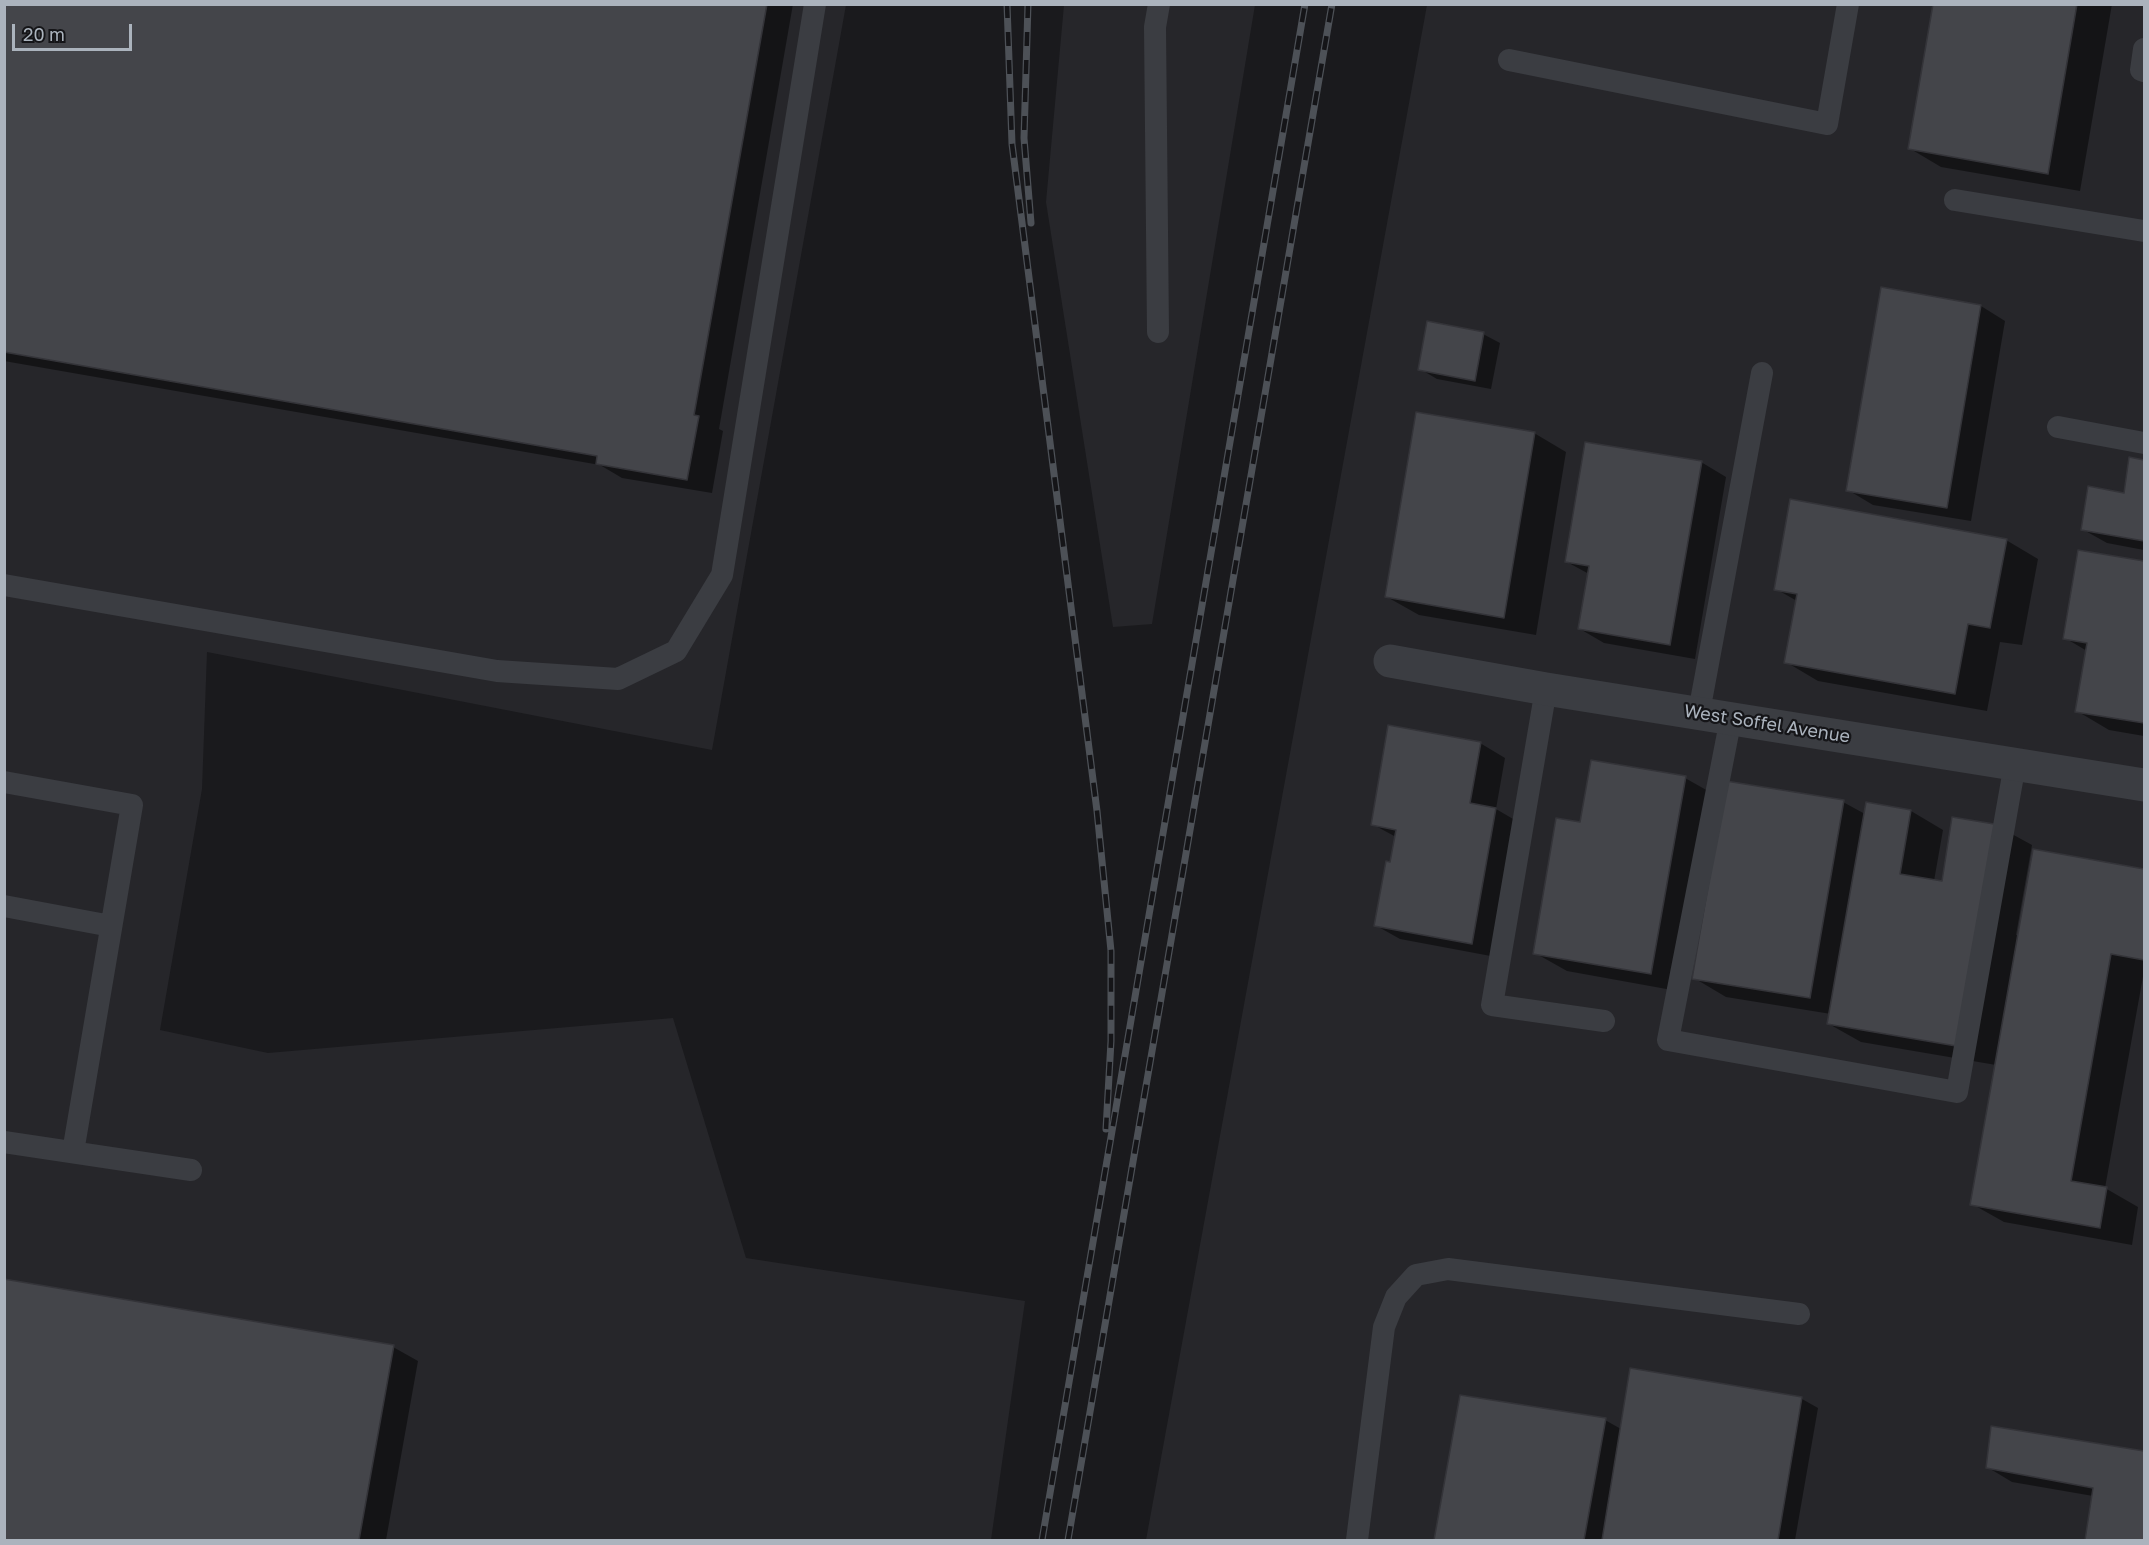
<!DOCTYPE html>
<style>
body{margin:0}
#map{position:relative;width:2149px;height:1545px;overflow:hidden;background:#1a1a1d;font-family:"Golos Text",sans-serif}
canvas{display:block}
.frame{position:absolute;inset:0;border:6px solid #abb3bd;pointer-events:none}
.scale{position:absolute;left:12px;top:24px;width:120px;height:27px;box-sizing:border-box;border:3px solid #abb3bd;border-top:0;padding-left:8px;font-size:18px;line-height:21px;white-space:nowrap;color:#abb3bd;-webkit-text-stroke:4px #151518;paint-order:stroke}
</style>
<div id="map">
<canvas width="2149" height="1545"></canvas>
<div class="frame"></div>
<div class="scale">20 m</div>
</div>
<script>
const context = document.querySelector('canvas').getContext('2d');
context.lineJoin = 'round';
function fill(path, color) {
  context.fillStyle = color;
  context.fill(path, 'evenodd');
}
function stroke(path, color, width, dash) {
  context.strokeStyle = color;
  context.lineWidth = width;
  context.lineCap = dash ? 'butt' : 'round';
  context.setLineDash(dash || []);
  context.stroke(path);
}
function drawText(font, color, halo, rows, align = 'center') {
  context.font = font + ' "Golos Text",sans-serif';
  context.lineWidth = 4.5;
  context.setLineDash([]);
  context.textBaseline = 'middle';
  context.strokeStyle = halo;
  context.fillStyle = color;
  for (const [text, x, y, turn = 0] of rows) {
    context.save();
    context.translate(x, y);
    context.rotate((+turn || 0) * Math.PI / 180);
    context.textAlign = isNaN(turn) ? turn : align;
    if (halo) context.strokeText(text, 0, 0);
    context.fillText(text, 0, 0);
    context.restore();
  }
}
fill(new Path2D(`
 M5,5H846L712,750L207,652L202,789L160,1030L268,1053L673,1018L746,1258L1025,1301L991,1540H5Z
 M1064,5H1255L1152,624L1113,627L1046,202Z
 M1427,5H2144V1540H1146Z`), '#26262a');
fill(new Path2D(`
 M4,4H793L719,429L723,431L712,493L622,478L600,465L4,361Z
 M1934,4H2112L2080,191L1941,167L1909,148Z
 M1981,306L2005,321L1971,521L1873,505L1848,490Z
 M1483,334L1500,343L1491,389L1437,379L1420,369Z
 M1534,433L1566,452L1536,635L1419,615L1387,597Z
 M2131,459L2144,461V550L2107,543L2082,529L2125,494Z
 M1701,462L1726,477L1695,659L1604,643L1580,629L1589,574L1567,562Z
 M2006,540L2038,559L2022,645L2000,642L1987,711L1818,681L1786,662L1797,601L1776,589Z
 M2079,551L2144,562V736L2109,730L2077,711L2087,651L2065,638Z
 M1480,743L1505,758L1496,809L1520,823L1496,957L1400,939L1375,925L1396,837L1372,824Z
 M1685,778L1717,796L1683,992L1567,971L1535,953L1581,823Z
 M1843,802L1865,814L1867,804L1911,811L1943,830L1934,881L1943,882L1999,827L2032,845L2016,935L2019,936L2034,851L2144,870V971L2105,1188L2138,1207L2132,1245L2004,1222L1972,1204L1996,1065L1861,1042L1829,1024L1831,1014L1726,997L1694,978Z
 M4,1281L393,1347L418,1361L386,1540H4Z
 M1631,1370L1802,1399L1818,1408L1795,1540H1436L1461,1396L1605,1420L1621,1429Z
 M1993,1428L2144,1453V1540H2086L2093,1496L2012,1482L1987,1467Z`), '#0007');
const building = new Path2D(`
 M4,4H767L694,415L699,416L687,480L596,464L597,456L4,352Z
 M1933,4H2077L2048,174L1908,149Z
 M1881,287L1981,305L1947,508L1846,491Z
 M1427,321L1484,332L1475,381L1418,370Z
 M1416,412L1535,432L1504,618L1385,597Z
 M1585,442L1702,461L1670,645L1578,629L1589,566L1565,562Z
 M2129,457L2144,460V541L2081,530L2088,486L2124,493Z
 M1790,499L2007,539L1990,628L1968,624L1955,694L1784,663L1797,594L1774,590Z
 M2078,550L2144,561V723L2075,712L2087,643L2063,639Z
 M1388,725L1481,742L1470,803L1496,808L1472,944L1374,926L1386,861L1390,862L1396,830L1371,825Z
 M1591,760L1686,776L1651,974L1533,954L1556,818L1580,822Z
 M1726,781L1844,800L1810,998L1692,979Z
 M1866,802L1911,810L1900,874L1942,881L1952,817L2000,825L1962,1047L1827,1024Z
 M2033,849L2144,869V960L2111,954L2071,1181L2107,1187L2100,1228L1970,1205Z
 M4,1279L394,1345L359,1540H4Z
 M1630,1368L1802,1397L1778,1540H1602Z
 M1460,1395L1606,1418L1584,1540H1434Z
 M1991,1426L2144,1451V1540H2085L2093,1488L1986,1468Z`);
fill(building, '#44454a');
stroke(building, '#343439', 1.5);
stroke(new Path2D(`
 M2144,49L2141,70L2144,71
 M1509,60L1827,124L1848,4
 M1955,200L2144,231
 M1158,332L1155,27L1159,4
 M2058,427L2144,443
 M4,585L497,671L618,679L676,651L722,575L815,4
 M1546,689L1492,1005L1604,1021
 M1699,712L1762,373
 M1731,718L1668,1040L1957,1092L2015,764
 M4,782L132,805L73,1152
 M4,906L111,926
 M4,1142L191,1170
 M1357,1540L1384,1327L1396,1297L1416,1275L1448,1269L1799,1314`), '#3b3d42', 22);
stroke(new Path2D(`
 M1390,661L1546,689L2144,785`), '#3b3d42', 33);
const rail = new Path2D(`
 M1007,4L1012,144L1097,811L1111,951V1041L1106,1129
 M1028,4L1024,138L1031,223
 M1042,1540L1305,4
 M1068,1540L1332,4`);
stroke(rail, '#4d5157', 7);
stroke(rail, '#151518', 4.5, [14]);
drawText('18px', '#abb3bd', '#151518', [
 ["West Soffel Avenue",1767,724,9]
]);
</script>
